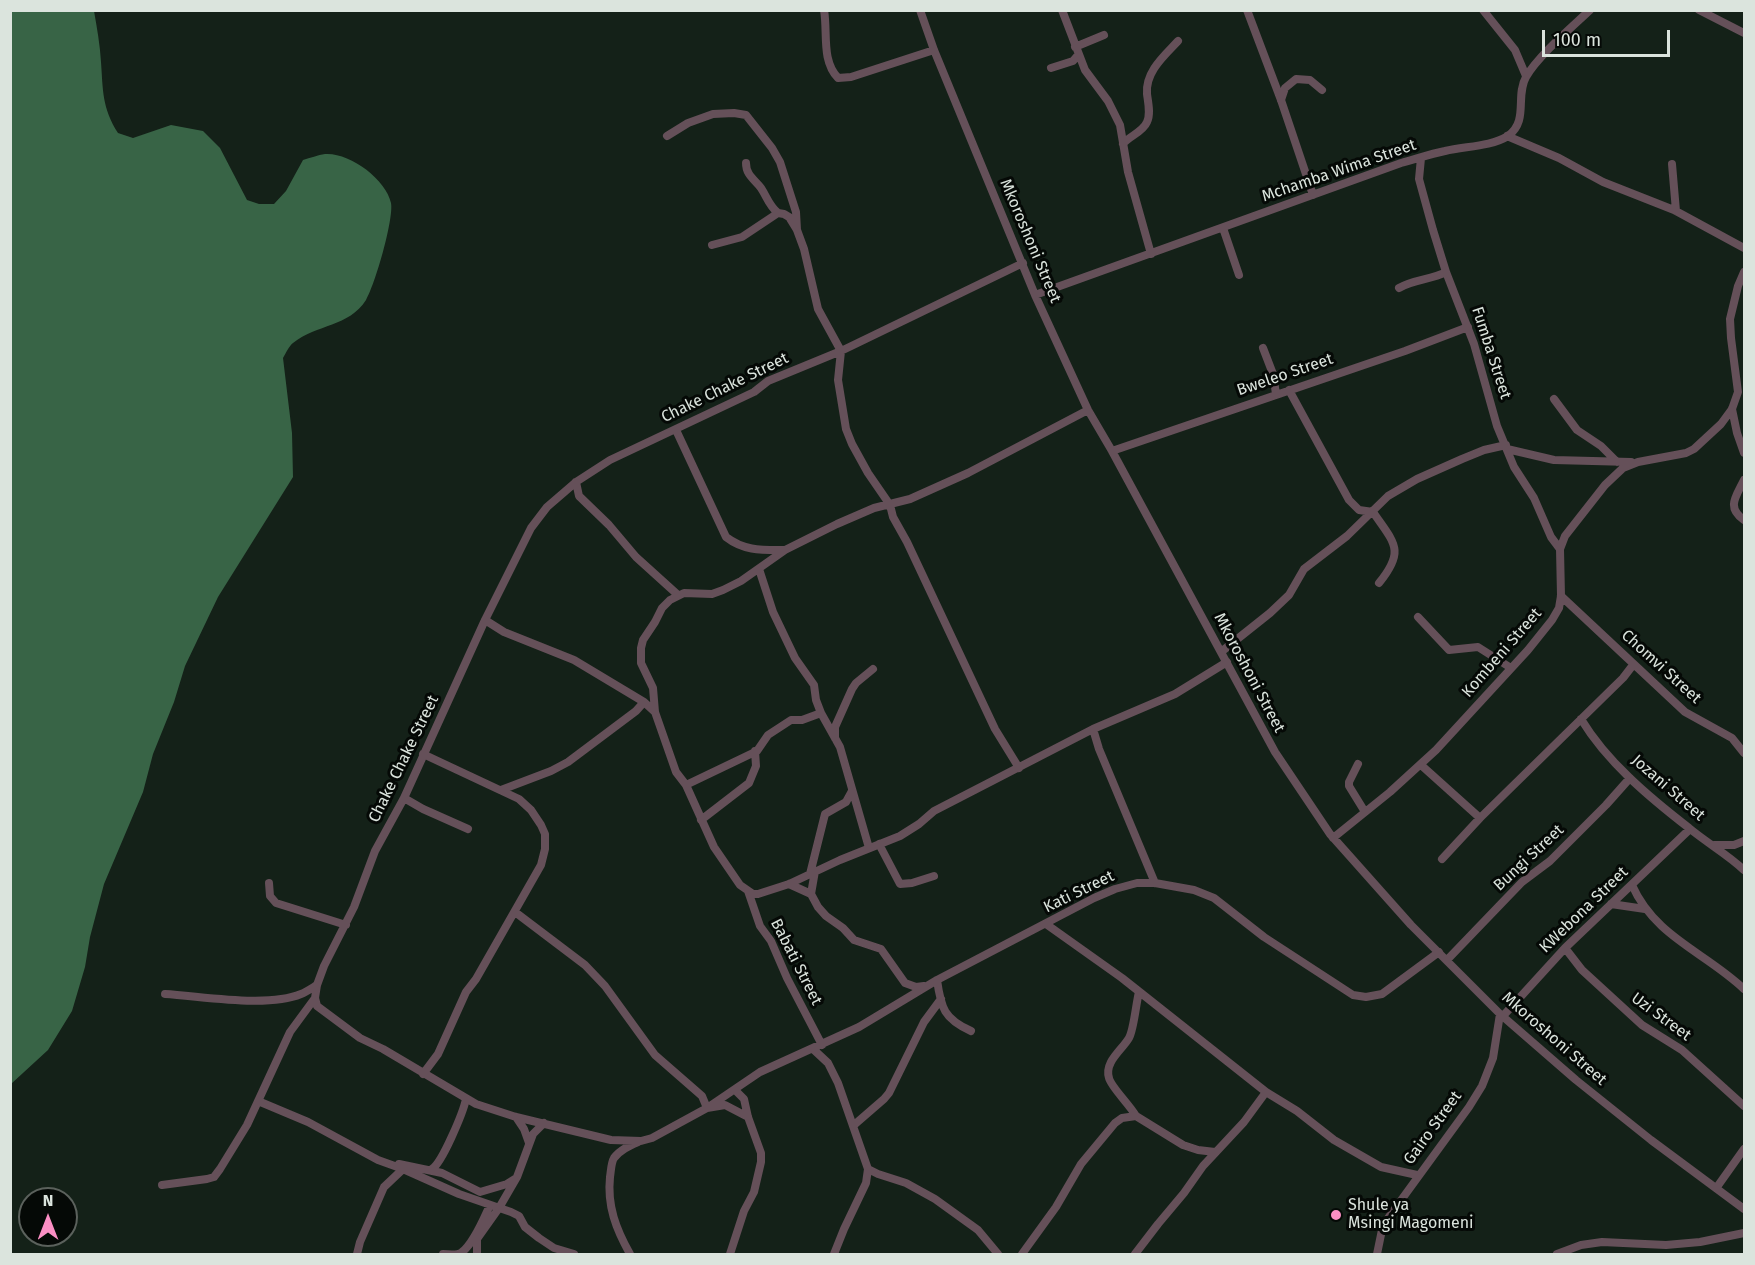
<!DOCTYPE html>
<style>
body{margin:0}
#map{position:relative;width:1755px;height:1265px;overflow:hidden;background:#142118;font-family:"Fira Sans",sans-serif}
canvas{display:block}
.frame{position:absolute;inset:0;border:12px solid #dbe4dd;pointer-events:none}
.north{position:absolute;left:18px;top:1187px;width:60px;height:60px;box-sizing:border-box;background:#050906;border:2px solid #5b615c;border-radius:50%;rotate:0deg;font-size:16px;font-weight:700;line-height:24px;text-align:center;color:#dbe4dd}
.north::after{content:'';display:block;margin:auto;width:21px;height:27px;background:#fb8fc4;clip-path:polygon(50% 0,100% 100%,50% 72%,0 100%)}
.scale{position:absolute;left:1542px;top:30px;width:128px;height:27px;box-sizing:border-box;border:3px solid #dbe4dd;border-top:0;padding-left:8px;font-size:18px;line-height:21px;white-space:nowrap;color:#dbe4dd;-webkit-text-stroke:4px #050906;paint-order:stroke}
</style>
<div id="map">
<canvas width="1755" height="1265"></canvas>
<div class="frame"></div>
<div class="north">N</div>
<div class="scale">100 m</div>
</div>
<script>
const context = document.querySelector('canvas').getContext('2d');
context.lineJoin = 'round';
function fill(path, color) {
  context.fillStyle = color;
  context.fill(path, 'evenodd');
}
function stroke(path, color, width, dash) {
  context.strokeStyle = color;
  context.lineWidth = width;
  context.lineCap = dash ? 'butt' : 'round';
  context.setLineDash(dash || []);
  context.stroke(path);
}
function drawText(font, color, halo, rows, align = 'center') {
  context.font = font + ' "Fira Sans",sans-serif';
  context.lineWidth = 6;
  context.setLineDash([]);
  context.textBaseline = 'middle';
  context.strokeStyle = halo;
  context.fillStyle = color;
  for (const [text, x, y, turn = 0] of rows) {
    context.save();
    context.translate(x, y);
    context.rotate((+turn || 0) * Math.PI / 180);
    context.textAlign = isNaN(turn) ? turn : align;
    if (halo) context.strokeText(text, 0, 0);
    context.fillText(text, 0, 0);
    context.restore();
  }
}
fill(new Path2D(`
 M11,10L94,11C97,28 100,45 101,62C103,90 102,108 118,133L133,138L171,125L203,131L220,148L247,200L259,204H274L286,191L303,160C310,158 318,155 325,154C349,152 386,179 391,203C394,219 375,285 366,300C349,327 317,324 293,343C289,346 286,353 283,358L292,433L293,477L218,597L185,666L174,702L153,754L143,792L104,884L90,937L85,967L72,1011L48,1050L11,1084Z`), '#386446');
stroke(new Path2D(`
 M824,10C828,33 821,60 838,78L851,77L934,50
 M920,10L934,50L1035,295L1088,410L1112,451L1275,752L1330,834L1411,925L1500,1014L1576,1080L1651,1140L1744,1209
 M1062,10L1085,70L1108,101L1120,125L1128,172L1151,254
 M1247,10L1281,100L1313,195
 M1483,10L1515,50L1526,76
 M1699,10L1744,33
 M1075,47L1104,35
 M1051,68L1073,61L1078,55
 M1281,100L1285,88L1296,79L1310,80L1322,90
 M667,136L688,123L713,114L734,113L746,115L772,148L780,162L796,212L797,230
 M1507,136L1559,158L1603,182L1674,210L1744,248
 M1123,144C1129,136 1143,132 1147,122C1151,114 1148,102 1147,94C1145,72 1164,56 1178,41
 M1421,158L1419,179L1433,230L1446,272L1474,344L1497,426L1514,467L1534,498L1551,537L1560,549
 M746,163C746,175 754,179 761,188C767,197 769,206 778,213
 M1672,164L1676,211
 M1223,228L1239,275
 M712,245L742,237L778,213L784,214L789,217L797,230L804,249L818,309L841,351L838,380L846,429L852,444L868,473L890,505L893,517L907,542L995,729L1019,768
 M1023,263L841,351L768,381L754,392L610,460L576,482L547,507L531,528L485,620L404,798L375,851L354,907L324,966L317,985L315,998L317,1006L360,1038L383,1049L476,1104L516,1117L611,1140L641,1141L652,1138L707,1108L760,1072L859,1027L937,980L1094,898L1115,889L1137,883H1155L1194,890L1214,898L1264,937L1353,995L1366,997L1382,994L1439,952
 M1399,288C1414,279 1431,280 1446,272
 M1035,295L1401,163C1416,159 1430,154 1445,151C1465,146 1490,147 1508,136C1529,121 1515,96 1526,77C1538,56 1572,27 1590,10
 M1263,348L1273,374L1276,394
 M1289,390L1349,500L1359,510L1373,512C1394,543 1406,550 1379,583
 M1554,399L1577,430L1601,446L1617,462
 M1732,409L1737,433L1744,453
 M676,430L726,537C744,551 762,550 784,550
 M1507,449L1554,460L1631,462
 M1112,451L1405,351L1468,327
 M1744,480C1736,497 1726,507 1744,520
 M576,482L579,496L609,525L636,557L678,595
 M759,569L773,612L795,658L814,685L816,700L821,713L840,747L869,848
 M1561,596L1685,712L1732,738L1744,753
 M1418,617L1449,650L1478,647L1511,668
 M485,620L504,632L574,660L644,702L655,712L676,772L686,785L714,847L740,885L753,894H758L789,884L840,860L900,836L919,824L934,811L1093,729L1175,694L1227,662
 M1221,652L1270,613L1289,595L1304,569L1347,536L1388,496L1417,479L1462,459L1484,450L1506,445
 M655,712L653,688L641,663V648L643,640L655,622L662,608L670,600L684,593L712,594L723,590L741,581L785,550L837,524L874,508L910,499L968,473L1088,410
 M1581,719C1607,762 1649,797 1689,828C1707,843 1727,854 1744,870
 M1093,729L1099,749L1155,883
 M835,738V727L852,689L856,683L873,669
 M423,754L519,799L531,810L541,825L545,834V849L541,865L476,979L466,992L438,1054L423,1074
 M1358,764L1349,782V786L1365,812
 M1421,765L1480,818
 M686,785L757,751L768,735L791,720H802L821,713
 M501,790L551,771L568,762L636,711L644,702
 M404,798L423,809L468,829
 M701,820L749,783L756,766L755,751
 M1333,838L1390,792L1436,750L1528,650L1552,620L1559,608L1561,596L1560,549L1565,536L1605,485L1623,468L1638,462L1686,453L1694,449L1721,424L1732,409L1738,392L1731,338L1730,319L1738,286L1744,272
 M879,844L900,884L912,883L934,876
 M1714,845H1734L1744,841
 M1442,859L1480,818L1623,678L1633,665
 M815,871L811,894L818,907L826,916L843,928L854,940L881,949L905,983L916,987L924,986
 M810,874L825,814L846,802L852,791
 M269,883L270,896L276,903L346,925
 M789,884L811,894
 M1632,885C1655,937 1705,952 1744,989
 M748,891L760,926L771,941L787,978L822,1045
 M1611,904L1645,909
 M515,912L585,965L605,986L655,1055L702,1096L707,1108L725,1105L748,1117
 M1046,924L1122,978L1266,1092L1297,1111L1334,1140L1381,1167L1417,1175
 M1565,948L1582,970L1642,1025L1682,1050L1744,1106
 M1447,960L1522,882L1550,861L1606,805L1630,778
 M937,980C941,1008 944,1019 971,1031
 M165,994C202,996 267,1008 301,994C306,992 312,988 317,985
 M1503,1016L1565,948L1690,829
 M813,1049L828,1063L838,1083L868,1169L866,1183L844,1229L834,1254
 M258,1101L308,1122L378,1160L403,1169L459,1194L511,1212L519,1216L525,1227L539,1238L554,1248L574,1254
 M1136,1116C1130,1105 1111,1087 1109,1078C1104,1062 1122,1050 1129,1038C1134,1029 1136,1003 1139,992
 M516,1117L524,1129L529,1143
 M854,1125L884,1099L889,1093L924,1022L941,999
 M399,1164L442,1173L480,1192L507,1184L515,1179
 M432,1169C442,1163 463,1113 466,1099
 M868,1169L878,1174L906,1183L935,1199L978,1230L998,1254
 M162,1185L207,1179L214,1177L220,1169L247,1125L290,1032L315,998
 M1717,1187L1744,1149
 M357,1254L360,1242L384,1187L403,1169
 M443,1254C449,1254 457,1256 462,1252C474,1243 484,1218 490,1205
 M477,1254V1239L499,1208L517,1177L533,1134L544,1123
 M630,1254C616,1229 607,1206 610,1177C611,1171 611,1163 614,1158C620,1150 629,1146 638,1142
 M730,1254L744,1211L754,1192L761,1162V1153L748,1117L744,1099L735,1090
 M1022,1254L1056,1207L1081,1164L1115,1123L1122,1118L1136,1116L1183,1145L1198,1150L1215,1152
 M1135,1254L1158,1224L1184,1193L1203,1166L1244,1122L1266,1092
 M1377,1254L1383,1225L1469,1107L1482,1086L1493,1058L1500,1014
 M1557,1254L1581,1245L1602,1242L1666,1245L1700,1242L1744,1233`), '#655059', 8);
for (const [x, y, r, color] of [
 [1336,1215,6,"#fb8fc4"]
]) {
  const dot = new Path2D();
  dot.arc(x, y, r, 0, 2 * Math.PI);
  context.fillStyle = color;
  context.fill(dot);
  stroke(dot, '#050906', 2);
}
drawText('16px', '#dbe4dd', '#050906', [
 ["Mchamba Wima Street",1339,171,-19],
 ["Mkoroshoni Street",1030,241,67],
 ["Fumba Street",1491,353,72],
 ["Bweleo Street",1285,375,-19],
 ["Chake Chake Street",725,388,-26],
 ["Kombeni Street",1502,653,-49],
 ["Chomvi Street",1661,667,42],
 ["Mkoroshoni Street",1249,673,62],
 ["Chake Chake Street",404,759,-64],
 ["Jozani Street",1668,788,41],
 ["Bungi Street",1529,858,-43],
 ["Kati Street",1079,892,-26],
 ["KWebona Street",1584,910,-44],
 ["Babati Street",796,962,63],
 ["Uzi Street",1661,1017,36],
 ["Mkoroshoni Street",1554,1039,41],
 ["Gairo Street",1433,1128,-54]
]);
drawText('16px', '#dbe4dd', '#050906', [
 ["Shule ya",1348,1206],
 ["Msingi Magomeni",1348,1224]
], 'left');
</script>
